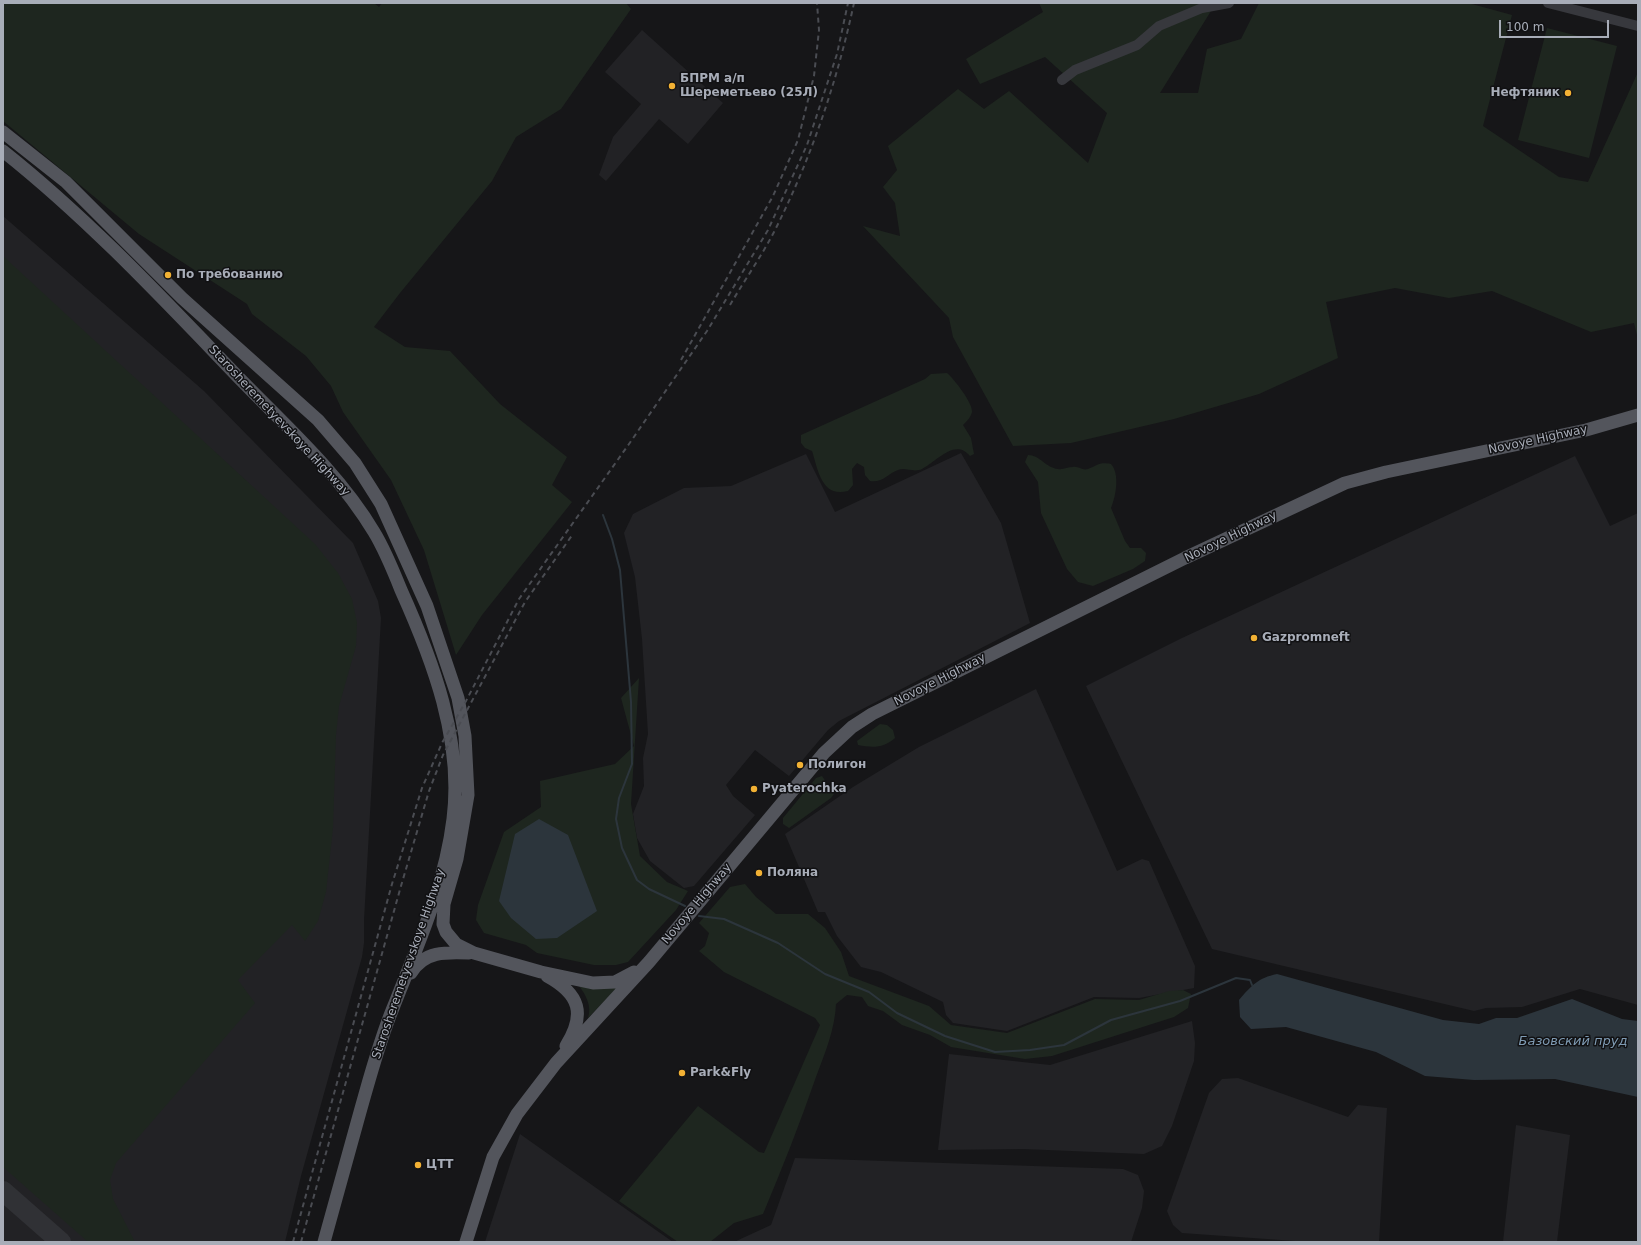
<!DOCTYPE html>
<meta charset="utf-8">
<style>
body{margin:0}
#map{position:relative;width:1641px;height:1245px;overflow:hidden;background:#161618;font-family:"DejaVu Sans",sans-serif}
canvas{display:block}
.frame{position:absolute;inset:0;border:4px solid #a8adb8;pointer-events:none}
.scale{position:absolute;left:1499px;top:20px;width:110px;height:18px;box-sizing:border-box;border:2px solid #a8adb8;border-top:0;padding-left:5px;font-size:12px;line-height:14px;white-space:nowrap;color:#a8adb8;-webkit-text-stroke:3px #111113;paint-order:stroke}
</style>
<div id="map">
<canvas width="1641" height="1245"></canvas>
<div class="frame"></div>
<div class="scale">100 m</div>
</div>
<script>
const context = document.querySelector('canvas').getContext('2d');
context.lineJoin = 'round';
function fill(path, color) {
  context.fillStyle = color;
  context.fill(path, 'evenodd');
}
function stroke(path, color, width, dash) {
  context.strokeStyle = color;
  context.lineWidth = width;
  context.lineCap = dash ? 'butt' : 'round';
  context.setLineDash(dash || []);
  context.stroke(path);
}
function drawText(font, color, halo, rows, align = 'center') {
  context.font = font + ' "DejaVu Sans",sans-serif';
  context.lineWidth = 3;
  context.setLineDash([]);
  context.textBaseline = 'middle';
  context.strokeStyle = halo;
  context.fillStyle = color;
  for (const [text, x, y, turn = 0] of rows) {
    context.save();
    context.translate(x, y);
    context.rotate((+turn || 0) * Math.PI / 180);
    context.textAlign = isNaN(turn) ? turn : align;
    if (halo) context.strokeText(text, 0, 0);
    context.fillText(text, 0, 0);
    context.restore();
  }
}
fill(new Path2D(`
 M642,30L723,103L688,144L659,119L606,181L599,175L613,137L641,104L605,72Z
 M3,216L204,391L353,543L378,601L381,618L364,920V943L362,957L301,1176L285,1242H3Z
 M961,453L1001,523L1030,623L839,721L828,730L789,776L755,750L726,785L733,796L755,815L694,886L684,888L650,861L637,838L633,814L644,786L643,758L648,734L642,639L635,577L624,533L633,514L684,488L731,486L806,454L835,512Z
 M1575,456L1610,526L1638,513V1005L1580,989L1522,1007L1486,1008L1474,1011L1212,949L1086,686L1182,638Z
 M1036,689L1117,871L1142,859L1149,861L1195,966L1194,988L1139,998L1094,997L1007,1031L953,1023L946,1015L943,1002L881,972L861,967L837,936L825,912H818L785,834L853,787L919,747Z
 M1192,1021L1195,1043L1194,1061L1172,1126L1162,1146L1144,1154L1023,1149L938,1150L949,1054L1050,1065Z
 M1238,1078L1348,1117L1358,1105L1387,1108L1379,1242H1309L1182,1233L1173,1225L1167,1211L1209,1093L1222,1079Z
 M1516,1125L1570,1135L1557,1242H1503Z
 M520,1134L616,1202L673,1242H485Z
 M795,1158L1123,1169L1138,1175L1144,1191L1142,1208L1131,1242H734L771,1225Z`), '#222225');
fill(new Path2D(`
 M3,3H374L379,7L382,3H626L631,9L561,109L516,137L492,181L400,293L374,327L405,347L450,351L500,404L567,457L552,485L572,502L482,615L456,655L424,550L391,480L343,412L331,386L306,356L252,314L247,304L139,234L3,121Z
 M1039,3H1216L1160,93H1198L1207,49L1241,39L1259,3H1468L1512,15L1483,126L1559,177L1588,182L1638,72V339L1634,323L1591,332L1492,291L1449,298L1395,288L1326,302L1338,358L1259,394L1174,419L1071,443L1013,446L953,337L949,318L863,226L900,236L895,203L883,187L897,170L888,146L958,89L984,109L1009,91L1088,163L1107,113L1045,57L980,84L966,59L1043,12Z
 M1547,28L1617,46L1589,158L1518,140Z
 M3,256L315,544L338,573L352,599L357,623L356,646L339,706L336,735L333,828L326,892L318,921L305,941L292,925L238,980L255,1003L116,1163L110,1180L113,1199L135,1242H88L3,1167Z
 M947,373C954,379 973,403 972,412C971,417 967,421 963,425L971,438L974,454L970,456C955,438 937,461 922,469C914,473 905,467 898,470C887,474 883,483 870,481L865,475L864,467L857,463L852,469L853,485L848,491C821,498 818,469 812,451L805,448L801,443V435L925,379L931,374Z
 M1028,455C1040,455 1046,468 1058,469C1063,470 1068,467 1073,467C1079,466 1082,471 1088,469C1099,465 1098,462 1111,464C1120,474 1116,496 1111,508L1125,541L1130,548H1141L1146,553L1145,561L1133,569L1093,586L1078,582L1067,569L1041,513L1038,482L1025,462Z
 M639,678L631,804L640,856L667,882L688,891L676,910L628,962L616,965H594L537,953L526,945L484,933L476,920L478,905L504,832L541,807L540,781L615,764L634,746L621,698Z
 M880,724L887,725L893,730L895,738C884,748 873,748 858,745L857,741Z
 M822,776L834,794L831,798L789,828L783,824V818L816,778Z
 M745,884L756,897L776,914H808L825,928L841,952L849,976L929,1006L951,1025L1007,1033L1095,999L1139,1000L1169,991L1183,990L1191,994L1188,1008L1174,1017L1052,1056L1025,1059L951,1047L930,1035L902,1025L883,1011L868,1006L862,997L847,995L836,1004C835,1029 825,1053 816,1077C800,1123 782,1169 763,1214L734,1223L710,1242H678L619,1201L698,1106L759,1152L764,1153L820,1025L815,1018L724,972L699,951L705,946L709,933L699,923L730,887Z
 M579,986L618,987L588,1018C592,1006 586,995 579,986Z`), '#1e261f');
fill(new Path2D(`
 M539,819L568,835L597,911L557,938L536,939L511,918L499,901L515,834Z
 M1277,974L1443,1020L1479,1024L1496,1018H1517L1572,999L1622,1019L1638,1021V1097L1555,1079L1474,1080L1425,1076L1376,1052L1286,1027L1251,1029L1240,1017L1239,1000C1252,985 1258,978 1277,974Z`), '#2c353c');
stroke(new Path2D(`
 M603,515L612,539L620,570L631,702L632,764L619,798L616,819L622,848L637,880L649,889L685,906
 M699,916L724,919L778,943L825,974L869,992L897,1013L945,1036L995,1052L1030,1050L1064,1045L1111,1020L1180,1001L1236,978L1250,980L1252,985`), '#2c353c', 2);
stroke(new Path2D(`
 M3,1191L61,1242`), '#303135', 20);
stroke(new Path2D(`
 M1548,3L1638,26
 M1062,80L1075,70L1137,45L1159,26L1202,8L1229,3`), '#37383d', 10);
stroke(new Path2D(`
 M3,132L66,182L182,298L318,420L355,463L381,504L427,606L458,698L465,736L468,795L457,859L444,904L443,924L446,932L456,944L474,953L541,972L593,983L615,982L634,972
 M3,151C90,220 166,302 243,382C289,429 340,475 374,532C385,550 393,570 401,590C433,661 463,740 453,819C445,885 417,947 393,1008C379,1042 370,1077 360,1112C348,1155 336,1199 324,1242
 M411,973C424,951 446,952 469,953
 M547,976C580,994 586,1014 566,1046
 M466,1242L493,1157L517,1114L556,1063L649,962L824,753L852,727L872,714L1185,558L1345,483L1386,472L1586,430L1638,415`), '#53555c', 13);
stroke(new Path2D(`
 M730,305C744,281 761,257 774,232C811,159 837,82 854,3
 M681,360L773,196L798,140L814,76L819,30L817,3
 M293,1242L392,884L422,788L442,743L466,701L519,599L629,444L707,331L768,230L807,145L837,54L848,3
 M301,1242L401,886L429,791L443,755L525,602L573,534`), '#4a4c52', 2, [5, 4]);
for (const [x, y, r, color] of [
 [672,86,4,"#f2b134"],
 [1568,93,4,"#f2b134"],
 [168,275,4,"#f2b134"],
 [1254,638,4,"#f2b134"],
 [800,765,4,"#f2b134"],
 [754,789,4,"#f2b134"],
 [759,873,4,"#f2b134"],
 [682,1073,4,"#f2b134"],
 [418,1165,4,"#f2b134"]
]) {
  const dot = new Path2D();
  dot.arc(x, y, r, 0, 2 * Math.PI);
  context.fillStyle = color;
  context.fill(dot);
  stroke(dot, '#111113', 1.5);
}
drawText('bold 12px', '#a8adb8', '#111113', [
 ["БПРМ а/п",680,79],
 ["Шереметьево (25Л)",680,93],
 ["Нефтяник",1560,93,"right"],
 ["По требованию",176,275],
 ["Gazpromneft",1262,638],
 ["Полигон",808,765],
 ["Pyaterochka",762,789],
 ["Поляна",767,873],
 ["Park&Fly",690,1073],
 ["ЦТТ",426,1165]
], 'left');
drawText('12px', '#a8adb8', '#111113', [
 ["Starosheremetyevskoye Highway",279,421,47],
 ["Novoye Highway",1538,440,-12],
 ["Novoye Highway",1231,537,-26],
 ["Novoye Highway",940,680,-27],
 ["Novoye Highway",697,904,-50],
 ["Starosheremetyevskoye Highway",409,964,-71]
]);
drawText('italic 13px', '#7f9bb3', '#111113', [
 ["Базовский пруд",1573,1042]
]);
</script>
